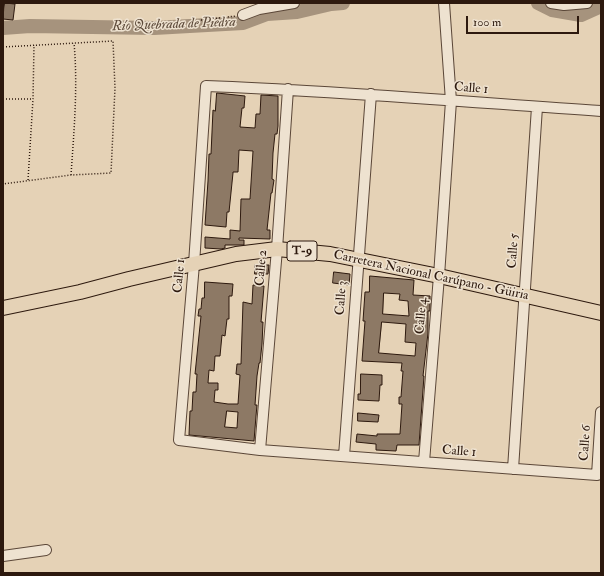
<!DOCTYPE html>
<meta charset="utf-8">
<style>
body{margin:0}
#map{position:relative;width:604px;height:576px;overflow:hidden;background:#e5d2b6;font-family:"IM FELL Double Pica",serif}
canvas{display:block}
.frame{position:absolute;inset:0;border:4px solid #2d190e;pointer-events:none}
.scale{position:absolute;left:466px;top:16px;width:113px;height:18px;box-sizing:border-box;border:2px solid #2d190e;border-top:0;padding-left:5px;font-size:12px;line-height:14px;white-space:nowrap;color:#2d190e;-webkit-text-stroke:3px #eee2d0;paint-order:stroke}
</style>
<div id="map">
<canvas width="604" height="576"></canvas>
<div class="frame"></div>
<div class="scale">100 m</div>
</div>
<script>
const context = document.querySelector('canvas').getContext('2d');
context.lineJoin = 'round';
function stroke(path, color, width, dash) {
  context.strokeStyle = color;
  context.lineWidth = width;
  context.lineCap = dash ? 'butt' : 'round';
  context.setLineDash(dash || []);
  context.stroke(path);
}
function fill(path, color) {
  context.fillStyle = color;
  context.fill(path, 'evenodd');
}
function drawText(font, color, halo, rows, align = 'center') {
  context.font = font + ' "IM FELL Double Pica",serif';
  context.lineWidth = 3;
  context.setLineDash([]);
  context.textBaseline = 'middle';
  context.strokeStyle = halo;
  context.fillStyle = color;
  for (const [text, x, y, turn = 0] of rows) {
    context.save();
    context.translate(x, y);
    context.rotate((+turn || 0) * Math.PI / 180);
    context.textAlign = isNaN(turn) ? turn : align;
    if (halo) context.strokeText(text, 0, 0);
    context.fillText(text, 0, 0);
    context.restore();
  }
}
stroke(new Path2D(`
 M538,3L552,10L581,15L601,6
 M3,28L30,26L154,28L243,23L267,14L297,12L331,4L343,3`), '#a6937d', 14);
const building = new Path2D(`
 M5,3L15,4L13,20L3,19Z
 M217,93L245,96L244,108H242L240,127L255,128L256,114H260L261,95L278,96V126L277,134H275L273,153L272,179L274,180L272,193H271L267,230H270V239L239,238V240H244V245H225V248L221,249L205,248V237L230,239V230L240,231L241,199H250L253,151L239,150L238,172H233V173L229,212H227L226,227L205,225L208,181L209,154H211L213,110L215,111Z
 M255,265H269L268,274H255Z
 M334,272L350,274L349,285L333,283Z
 M370,276L414,280L413,295L430,296V311H428V333L423,376H424L419,445H397L396,451L376,450V444L356,442L357,434L377,436V434H400L402,404H399V397H401L403,371H401L402,363L362,361L365,321H363L365,292H369ZM384,293L400,294L399,300L408,301L409,316L383,314ZM382,322L406,324L405,342L416,343L415,356L379,353Z
 M205,282L233,284L232,296H229V319H227L225,336L222,335L220,356H215L214,371L209,370L208,383H218V390H215L214,402L228,404H238L240,375L236,374L237,364H241L243,302L252,304L253,285L264,286L261,322H263L262,344L260,363H259L257,376L255,405H257L256,416L254,441L189,435L190,411H192L193,392H196L197,374H195L201,316H198L199,309H201L202,298H204ZM227,411L238,412L237,428L225,427Z
 M361,374L382,375V385H380L379,401L358,400V394H360Z
 M358,413L379,415L378,422L358,421Z`);
fill(building, '#8d7965');
stroke(building, '#2d190e', 1);
const minor = new Path2D(`
 M551,3L564,5L587,3
 M243,15L259,9L294,3
 M601,111C469,102 338,91 206,86L194,264L179,440L260,450L597,475L601,474
 M260,450L277,249L288,89
 M344,456L371,94
 M424,462L439,276L451,101L444,3
 M513,469L537,107
 M597,475L601,412
 M3,556L46,550`);
const highway = new Path2D(`
 M3,308L80,292L129,279L236,254L277,249L330,254L439,276L601,313`);
stroke(minor, '#5b4738', 12);
stroke(highway, '#2d190e', 16);
stroke(new Path2D(`
 M201,20L236,16
 M3,47L113,41L115,88L111,173L71,175L3,184
 M3,99H33
 M71,175C74,131 78,87 74,43
 M28,180L33,99L34,45`), '#2d190e', 1.5, [1, 2]);
stroke(minor, '#eee2d0', 10);
stroke(highway, '#e5d2b6', 14);
for (const [x, y, w] of [
 [302,251,30]
]) {
  const box = new Path2D();
  box.roundRect(x - w / 2, y - 10, w, 20, 3);
  context.fillStyle = '#eee2d0';
  context.fill(box);
  stroke(box, '#2d190e', 1);
}
drawText('bold 12px', '#2d190e', null, [
 ["T-9",302,251]
]);
drawText('13px', '#2d190e', '#eee2d0', [
 ["Calle 1",471,89,4],
 ["Calle 5",514,251,-86],
 ["Calle 2",262,268,-85],
 ["Calle 1",180,276,-85],
 ["Carretera Nacional Carúpano - Güiria",431,276,12],
 ["Calle 3",342,298,-86],
 ["Calle 4",422,316,-85],
 ["Calle 6",586,443,-86],
 ["Calle 1",459,452,4]
]);
drawText('italic 14px', '#5d4a3a', '#eee2d0', [
 ["Río Quebrada de Piedra",174,25,-2]
]);
</script>
